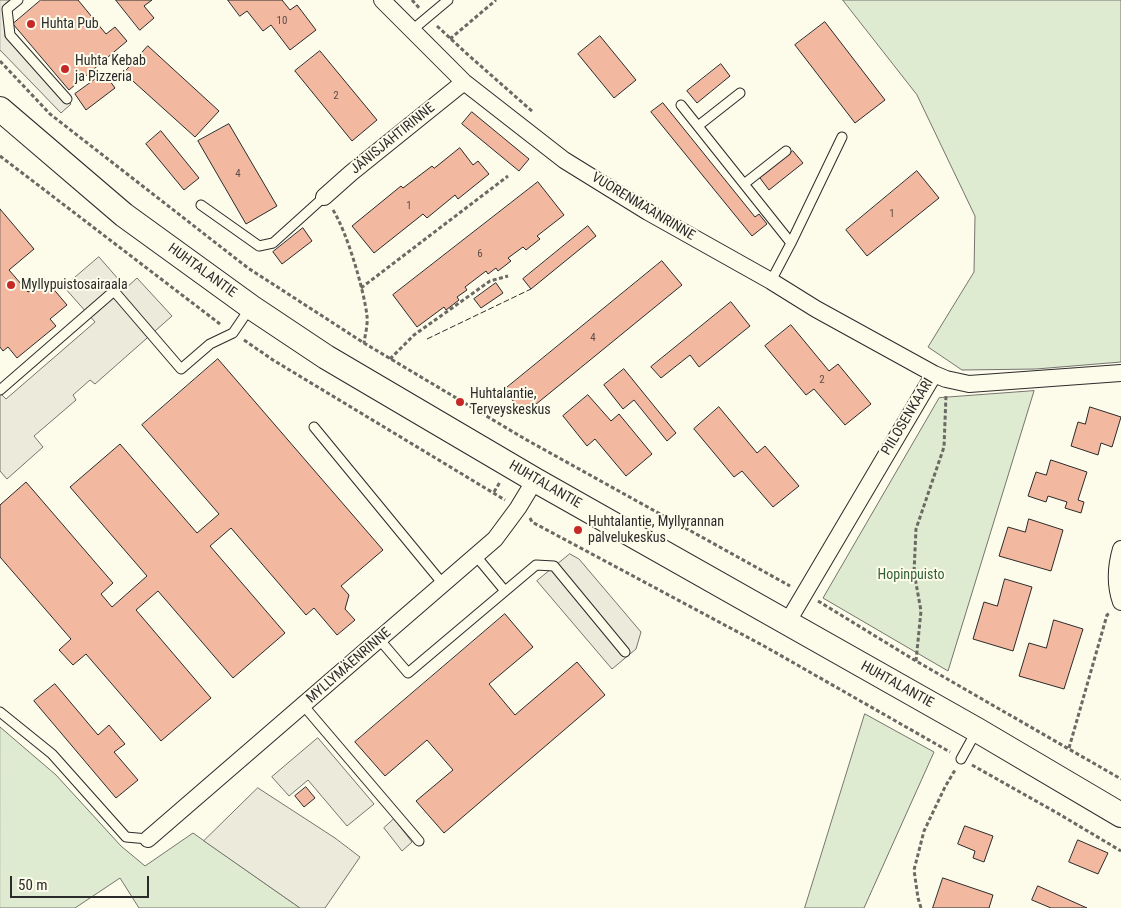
<!DOCTYPE html>
<meta charset="utf-8">
<style>
body{margin:0}
#map{position:relative;width:1121px;height:908px;overflow:hidden;background:#fdfbea;font-family:"Roboto Condensed",sans-serif}
canvas{display:block}
.scale{position:absolute;left:10px;top:876px;width:139px;height:22px;box-sizing:border-box;border:2px solid #2b2b2b;border-top:0;padding-left:6px;font-size:15px;line-height:18px;white-space:nowrap;color:#2b2b2b;-webkit-text-stroke:4px #fdfbea;paint-order:stroke}
</style>
<div id="map">
<canvas width="1121" height="908"></canvas>
<div class="scale">50 m</div>
</div>
<script>
const context = document.querySelector('canvas').getContext('2d');
context.lineJoin = 'round';
function fill(path, color) {
  context.fillStyle = color;
  context.fill(path, 'evenodd');
}
function stroke(path, color, width, dash) {
  context.strokeStyle = color;
  context.lineWidth = width;
  context.lineCap = dash ? 'butt' : 'round';
  context.setLineDash(dash || []);
  context.stroke(path);
}
function drawText(font, color, halo, rows, align = 'center') {
  context.font = font + ' "Roboto Condensed",sans-serif';
  context.lineWidth = 4;
  context.setLineDash([]);
  context.textBaseline = 'middle';
  context.strokeStyle = halo;
  context.fillStyle = color;
  for (const [text, x, y, turn = 0] of rows) {
    context.save();
    context.translate(x, y);
    context.rotate((+turn || 0) * Math.PI / 180);
    context.textAlign = isNaN(turn) ? turn : align;
    if (halo) context.strokeText(text, 0, 0);
    context.fillText(text, 0, 0);
    context.restore();
  }
}
const green = new Path2D(`
 M843,0H1121V362L1036,369L962,370L928,347L974,272L975,216L917,95Z
 M1034,391L948,671L823,598L939,398Z
 M865,714L934,752L864,908H805Z
 M0,727L56,775L121,846L145,866L193,833L300,908H139L120,878L75,908H0Z`);
fill(green, '#deebd1');
stroke(green, '#74746e', 1);
const parking = new Path2D(`
 M0,0H10L5,4V37L71,104L61,113L0,50Z
 M99,257L126,288L137,278L172,316L95,384L90,380L73,395L76,400L34,436L43,447L7,479L0,471V393L6,399L95,322L64,287Z
 M570,554L579,559L641,632L636,649L612,669L537,581Z
 M318,738L374,804L347,826L308,780L289,796L272,777Z
 M258,788L335,838L360,857L325,908H300L204,841Z
 M394,819L412,842L402,851L384,828Z`);
fill(parking, '#eceadb');
stroke(parking, '#74746e', 1);
const building = new Path2D(`
 M41,0H78L106,34L115,27L127,41L69,90L13,24Z
 M116,0H152L144,6L154,18L140,30Z
 M228,0H282L290,10L297,5L316,30L290,50L271,25L263,31L247,11L240,16Z
 M825,22L885,100L855,123L795,45Z
 M600,36L636,80L614,98L578,54Z
 M148,46L219,111L195,137L124,73Z
 M320,51L377,120L352,141L295,71Z
 M721,64L730,76L697,103L687,91Z
 M104,73L115,88L86,110L75,94Z
 M663,103L755,217L759,214L767,224L752,236L651,112Z
 M472,112L529,159L519,171L462,124Z
 M229,124L277,206L246,224L198,141Z
 M161,131L199,178L184,190L146,144Z
 M460,148L473,165L478,161L489,174L458,199L455,195L427,218L423,214L374,253L352,226L401,186L403,188L432,166L434,168Z
 M793,151L803,163L769,190L760,178Z
 M917,171L939,198L867,256L846,230Z
 M538,182L564,215L537,236L540,239L526,250L523,247L508,258L511,261L498,271L496,268L488,274L486,271L465,287L467,290L457,297L459,300L446,310L444,307L417,327L393,295Z
 M0,209L34,249L9,270L28,292L45,279L67,305L50,319L56,326L17,358L8,347L3,351L0,347Z
 M588,226L596,236L531,289L523,279Z
 M303,228L312,241L282,264L273,252Z
 M662,261L682,285L524,414L504,390Z
 M496,283L503,293L481,308L474,299Z
 M731,302L750,326L699,367L690,355L661,378L651,367Z
 M791,325L829,371L838,364L871,404L845,425L814,389L806,395L765,346Z
 M218,359L383,550L341,586L349,595L345,609L355,620L337,635L314,608L306,615L231,528L210,546L285,633L233,678L158,591L136,610L211,698L161,741L86,654L73,665L59,650L71,639L0,557V505L26,482L113,583L101,594L112,607L147,576L70,487L120,444L197,533L219,514L142,425Z
 M624,369L676,433L667,441L634,400L623,409L604,385Z
 M588,395L611,421L619,414L652,454L626,476L595,439L587,446L563,416Z
 M719,407L757,453L765,446L799,486L773,507L742,471L734,477L694,429Z
 M1090,407L1121,417L1112,447L1101,443L1098,455L1071,446L1078,422L1085,424Z
 M1051,460L1087,472L1078,500L1084,502L1081,513L1065,508L1067,502L1048,496L1046,502L1028,496L1036,472L1046,475Z
 M1029,519L1063,530L1051,571L999,556L1008,527L1025,532Z
 M1005,579L1032,587L1013,651L973,639L984,602L997,606Z
 M505,614L533,647L489,684L515,715L577,662L605,695L444,833L416,801L453,770L427,740L385,776L355,742Z
 M1054,620L1083,629L1064,689L1019,676L1029,643L1046,648Z
 M55,684L98,735L109,725L125,744L114,752L138,780L116,798L34,701Z
 M306,787L315,798L304,807L295,796Z
 M965,826L993,836L984,862L973,858L975,851L958,844Z
 M1078,840L1108,853L1098,874L1069,862Z
 M943,878L993,895L989,908H933Z
 M1038,886L1087,908H1051L1032,900Z`);
fill(building, '#f2b8a0');
stroke(building, '#2b2b2b', 1);
const lane = new Path2D(`
 M18,0L7,9L10,35L67,99
 M411,31L448,0
 M681,105L791,243L771,281
 M698,126L740,93
 M744,184L786,151
 M201,205L259,246L273,243L324,197
 M791,243L842,137
 M0,390L114,291L181,369L210,344L233,333L250,308
 M314,427L443,584
 M476,556L505,591
 M379,639L408,673L536,565L554,566L625,652
 M303,705L419,841
 M0,712L52,754L126,837L148,839
 M961,759L977,730`);
const street = new Path2D(`
 M382,0L464,82L564,160L648,212L771,281L816,309L934,374
 M324,197L351,173L464,82
 M1121,549C1116,566 1115,585 1121,602
 M787,623L934,374L946,379L969,384L1121,373
 M148,839L495,539L518,508L535,480`);
const secondary = new Path2D(`
 M0,109L124,215L251,307L326,357L535,480L977,730L1121,815`);
stroke(lane, '#2b2b2b', 11);
stroke(street, '#2b2b2b', 18);
stroke(secondary, '#2b2b2b', 26);
stroke(new Path2D(`
 M412,0L420,9
 M437,26L466,53L533,112
 M450,39L496,0
 M0,61L50,114L248,268L364,343L525,439L790,586
 M0,156L220,324
 M333,210C347,232 364,290 367,316C368,325 365,335 364,343
 M361,288L508,176
 M244,340L273,360L505,500
 M390,359L414,335L490,281L508,276
 M494,492L500,482
 M530,518L532,522L764,646L950,752
 M818,601L916,661L1121,779
 M916,661L921,611L914,572L916,529L944,447L946,395
 M1069,748L1107,615L1110,613
 M972,765L1059,814L1121,851
 M921,908L918,898L914,870L924,831L945,787L955,770`), '#6a6964', 3, [4, 2.5]);
stroke(lane, '#fdfbea', 9);
stroke(street, '#fdfbea', 16);
stroke(secondary, '#fdfbea', 24);
stroke(new Path2D(`
 M427,339L531,289`), '#2b2b2b', 1, [6, 2.5]);
for (const [x, y, r, color] of [
 [31,24,5,"#c62828"],
 [65,69,5,"#c62828"],
 [11,285,5,"#c62828"],
 [460,402,5,"#c62828"],
 [578,530,5,"#c62828"]
]) {
  const dot = new Path2D();
  dot.arc(x, y, r, 0, 2 * Math.PI);
  context.fillStyle = color;
  context.fill(dot);
  stroke(dot, '#fdfbea', 2);
}
drawText('11px', '#5d4e48', null, [
 ["10",282,21],
 ["2",336,96],
 ["4",238,174],
 ["1",409,206],
 ["1",892,214],
 ["6",480,254],
 ["4",593,338],
 ["2",822,380]
]);
drawText('14px', '#2b2b2b', '#fdfbea', [
 ["Huhta Pub",41,24],
 ["Huhta Kebab",75,61],
 ["ja Pizzeria",75,77],
 ["Myllypuistosairaala",21,285],
 ["Huhtalantie,",470,394],
 ["Terveyskeskus",470,410],
 ["Huhtalantie, Myllyrannan",588,522],
 ["palvelukeskus",588,538]
], 'left');
drawText('14px', '#2b2b2b', '#fdfbea', [
 ["JÄNISJAHTIRINNE",393,139,-39],
 ["VUORENMAANRINNE",643,207,31],
 ["HUHTALANTIE",202,271,36],
 ["PIILOSENKAARI",908,417,-59],
 ["HUHTALANTIE",545,485,30],
 ["MYLLYMÄENRINNE",349,666,-41],
 ["HUHTALANTIE",897,685,29]
]);
drawText('14px', '#34623c', '#fdfbea', [
 ["Hopinpuisto",911,575]
]);
</script>
